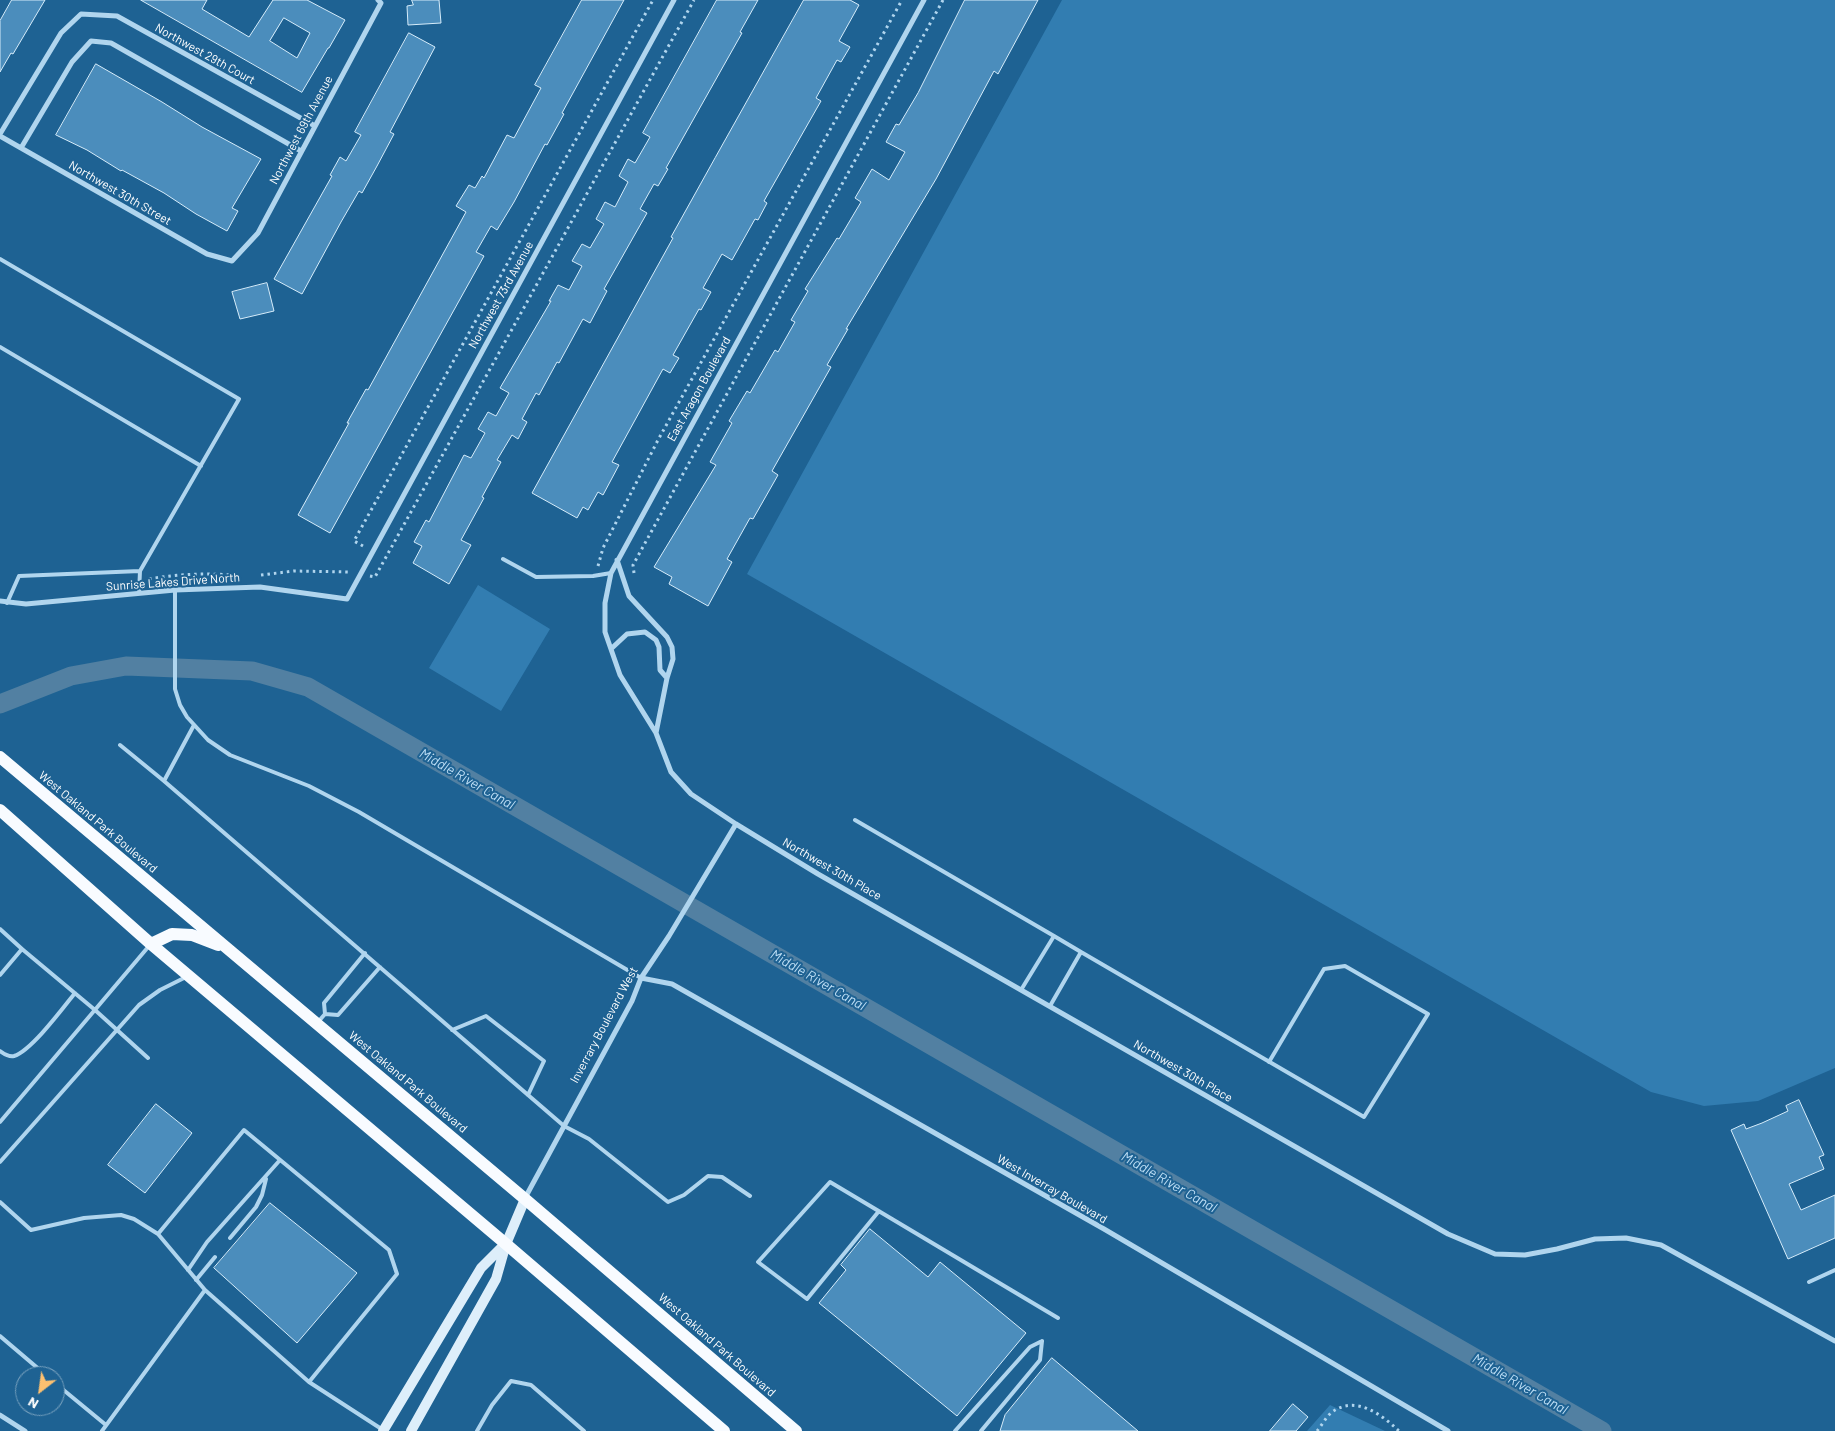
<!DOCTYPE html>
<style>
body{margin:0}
#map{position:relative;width:1835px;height:1431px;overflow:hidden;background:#1e6293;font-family:Barlow,sans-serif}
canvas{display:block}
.north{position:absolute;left:15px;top:1366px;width:50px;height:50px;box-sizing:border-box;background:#1e6293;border:1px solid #78a1be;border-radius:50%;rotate:210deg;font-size:14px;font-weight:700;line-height:20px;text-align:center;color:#fff}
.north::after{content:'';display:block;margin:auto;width:18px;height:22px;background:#fcc070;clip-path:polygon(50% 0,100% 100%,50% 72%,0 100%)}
</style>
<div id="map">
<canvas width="1835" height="1431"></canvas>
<div class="north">N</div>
</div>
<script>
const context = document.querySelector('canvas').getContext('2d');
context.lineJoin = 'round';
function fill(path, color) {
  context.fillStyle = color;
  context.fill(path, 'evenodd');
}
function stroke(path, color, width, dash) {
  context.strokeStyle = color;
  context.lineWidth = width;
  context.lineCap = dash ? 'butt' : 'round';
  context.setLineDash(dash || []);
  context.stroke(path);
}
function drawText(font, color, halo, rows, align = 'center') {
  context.font = font + ' Barlow,sans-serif';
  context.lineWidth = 4;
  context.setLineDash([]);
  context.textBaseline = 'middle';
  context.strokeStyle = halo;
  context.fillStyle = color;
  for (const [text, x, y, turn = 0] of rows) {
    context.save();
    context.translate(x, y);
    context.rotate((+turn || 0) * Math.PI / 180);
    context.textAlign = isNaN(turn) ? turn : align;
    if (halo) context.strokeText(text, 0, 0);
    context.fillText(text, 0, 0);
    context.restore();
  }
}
fill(new Path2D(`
 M1062,0H1835V1068L1758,1101L1704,1106L1651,1092L747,574Z
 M478,585L550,629L501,711L429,668Z
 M1330,1405L1385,1431H1307Z`), '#327db1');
stroke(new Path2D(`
 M0,704L71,676L126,666L252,671L308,687L1602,1431`), '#5280a2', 19);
const building = new Path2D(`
 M12,0H45L13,54L11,53L0,72V21Z
 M141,0H207L202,9L249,37L273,0H307L345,20L329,48H328L302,92ZM284,18L310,33L297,58L270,41Z
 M412,0H439L441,23L408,25L407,6L413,5Z
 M582,0H624L562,113L564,114L547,145L545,144L514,202L497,230L491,226L476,252L484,256L330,533L298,515L349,423H347L366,389L368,390L466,212L456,206L469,185L475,188L482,176L484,178L507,135L514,138L541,88L535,85Z
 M717,0H758L740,32L742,33L666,168L668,169L658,186L654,184L640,209L647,213L604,289L607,291L590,323L583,319L559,363L557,362L539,395L536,393L522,419L527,422L518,439L512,435L497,460L501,462L482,497L484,498L461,540L471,545L449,584L413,563L422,546L414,542L426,520L429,522L464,455L471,458L485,433L478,429L488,412L496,416L509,393L500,388L551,301H549L558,285L569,290L582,266L572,261L582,244L590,248L604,224L596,219L605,202L615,207L628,182L619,176L628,159L635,163L650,137L643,133Z
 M804,0H850L859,5L839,41L850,47L841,62L837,60L816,98L821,101L764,201L767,203L758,220L755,219L732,260L722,254L703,288L711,292L701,310L699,309L673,355L679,358L670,373L663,369L612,462L619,465L603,495L598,492L588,510L583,507L577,518L532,493L673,238L671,237L715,158Z
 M965,0H1038L998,74L994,71L936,179L846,329H848L827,365L831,367L772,471L778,475L753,519L750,518L727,559L732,562L708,606L669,584L672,577L654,567L716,465L710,462L732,423L729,421L747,391L750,393L775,350L778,352L795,322L791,320L808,291L805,289L837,238L839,239L861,202L855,198L872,169L889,180L905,152L886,142L896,124L899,125L918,93Z
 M409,33L435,47L390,132L394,134L377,166L362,193L359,191L341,222L302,294L274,279L332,176L330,175L340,157L346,161L361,135L355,132Z
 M96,64L162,102L202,127L261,159L232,208L238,211L227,231L196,214L164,193L122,170L121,171L87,150L56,135Z
 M267,283L274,311L240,319L232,292Z
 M1799,1100L1824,1155L1819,1157L1824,1169L1789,1184L1801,1210L1835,1195V1238L1788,1259L1731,1130L1744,1124L1746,1129L1762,1123L1788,1111L1786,1106Z
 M156,1104L192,1133L145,1193L108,1165Z
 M270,1203L357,1273L297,1343L214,1268Z
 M870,1229L928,1277L940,1262L1026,1333L957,1416L819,1303L846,1270L841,1265Z
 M1052,1358L1138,1431H1000L1005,1415Z
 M1293,1404L1308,1417L1296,1431H1270Z`);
fill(building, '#4b8dbc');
stroke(building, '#d6ecfa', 1);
stroke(new Path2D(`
 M363,546L354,541L653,0
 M598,566L603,548L658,440L902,0
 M634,573L633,565L943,0
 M261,575L294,571L349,572
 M370,576L375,577L694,0
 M149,579C178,574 203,573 232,575
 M1317,1431C1322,1425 1326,1417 1332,1412C1356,1395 1381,1414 1399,1431`), '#b0d5ee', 3, [2.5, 4]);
stroke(new Path2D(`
 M0,259L239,399L140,571
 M0,347L201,466
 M503,559L536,577L593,576L611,573
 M175,590V689L180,705L187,717L208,740L230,755L309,786L359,812L641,978
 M7,603L19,576L140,571L139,593
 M194,725L164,781L564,1126L589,1139L668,1202L684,1195L708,1176L722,1177L750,1196
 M120,745L164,781
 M855,820L1054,936L1021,990
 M0,929L22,949
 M1081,952L1364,1117L1428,1014L1345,966L1324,969L1269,1062
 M0,975L22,949L95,1010L148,1058
 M1050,1006L1081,952L1054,936
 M325,1014L338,1015L380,967
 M318,1022L325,1014L324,1003L365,953
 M452,1030L486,1016L544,1061L528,1095
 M0,1051C4,1054 9,1057 14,1056C31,1051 63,1008 75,993
 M0,1122L149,946
 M0,1162L139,1005L160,990L186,977
 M0,1202L31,1230L84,1218L121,1215L134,1219L158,1234
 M879,1211L807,1299L758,1262L830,1182L1058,1318
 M230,1238L256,1207L262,1195L266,1179
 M188,1270L207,1242L280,1160
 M196,1280L215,1257
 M1809,1282L1835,1270
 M205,1290L158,1234L244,1130L389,1250L397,1274L309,1382
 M0,1336L47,1376
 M55,1383L106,1425
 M102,1431L205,1290L309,1382L383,1430
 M477,1431L492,1405L511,1381L531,1385L584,1431
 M955,1431L1030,1347L1042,1341
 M981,1431L1040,1360L1042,1341`), '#b0d5ee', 4);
stroke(new Path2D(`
 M924,0L611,573L605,603V632L620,675L656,733L671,772L691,794L736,824L818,874L1448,1234L1495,1254L1525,1255L1557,1249L1595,1239L1626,1238L1661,1245L1835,1341
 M0,134L61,33L81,14L117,16L315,126
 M0,136L207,254L232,261L258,233L381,3L378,0
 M21,148L72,62L91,41L111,43L301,151
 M617,560L629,596L667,637L672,647L673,659L667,678L656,733
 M0,601L26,604L175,590L260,587L347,599L674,0
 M612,648L627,634L645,632L656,640L659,647L660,670L667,678
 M641,978L672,984L1104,1229L1448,1431
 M525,1198L632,1001L641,978L669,936L736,824
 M0,1415L25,1431`), '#b0d5ee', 5);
stroke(new Path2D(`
 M383,1431L481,1268L505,1244
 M411,1431L496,1279L506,1244L525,1199`), '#ddeefa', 10);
stroke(new Path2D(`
 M0,757L525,1199L796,1431
 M0,810L151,944L506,1244L724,1431
 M151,944L172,934L192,935L218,945`), '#f8fbff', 12);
drawText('12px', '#fff', '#1e6293', [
 ["Northwest 29th Court",205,54,29],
 ["Northwest 69th Avenue",301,130,-62],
 ["Northwest 30th Street",120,193,30],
 ["Northwest 73rd Avenue",501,295,-61],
 ["East Aragon Boulevard",699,389,-61],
 ["Sunrise Lakes Drive North",173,582,-4],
 ["West Oakland Park Boulevard",98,822,40],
 ["Northwest 30th Place",832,869,30],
 ["Inverrary Boulevard West",604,1025,-62],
 ["Northwest 30th Place",1183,1071,30],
 ["West Oakland Park Boulevard",408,1082,40],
 ["West Inverray Boulevard",1052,1189,30],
 ["West Oakland Park Boulevard",717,1345,41]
]);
drawText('italic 14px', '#bddef5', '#1e6293', [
 ["Middle River Canal",467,779,30],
 ["Middle River Canal",818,980,30],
 ["Middle River Canal",1169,1182,30],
 ["Middle River Canal",1520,1384,30]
]);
</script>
